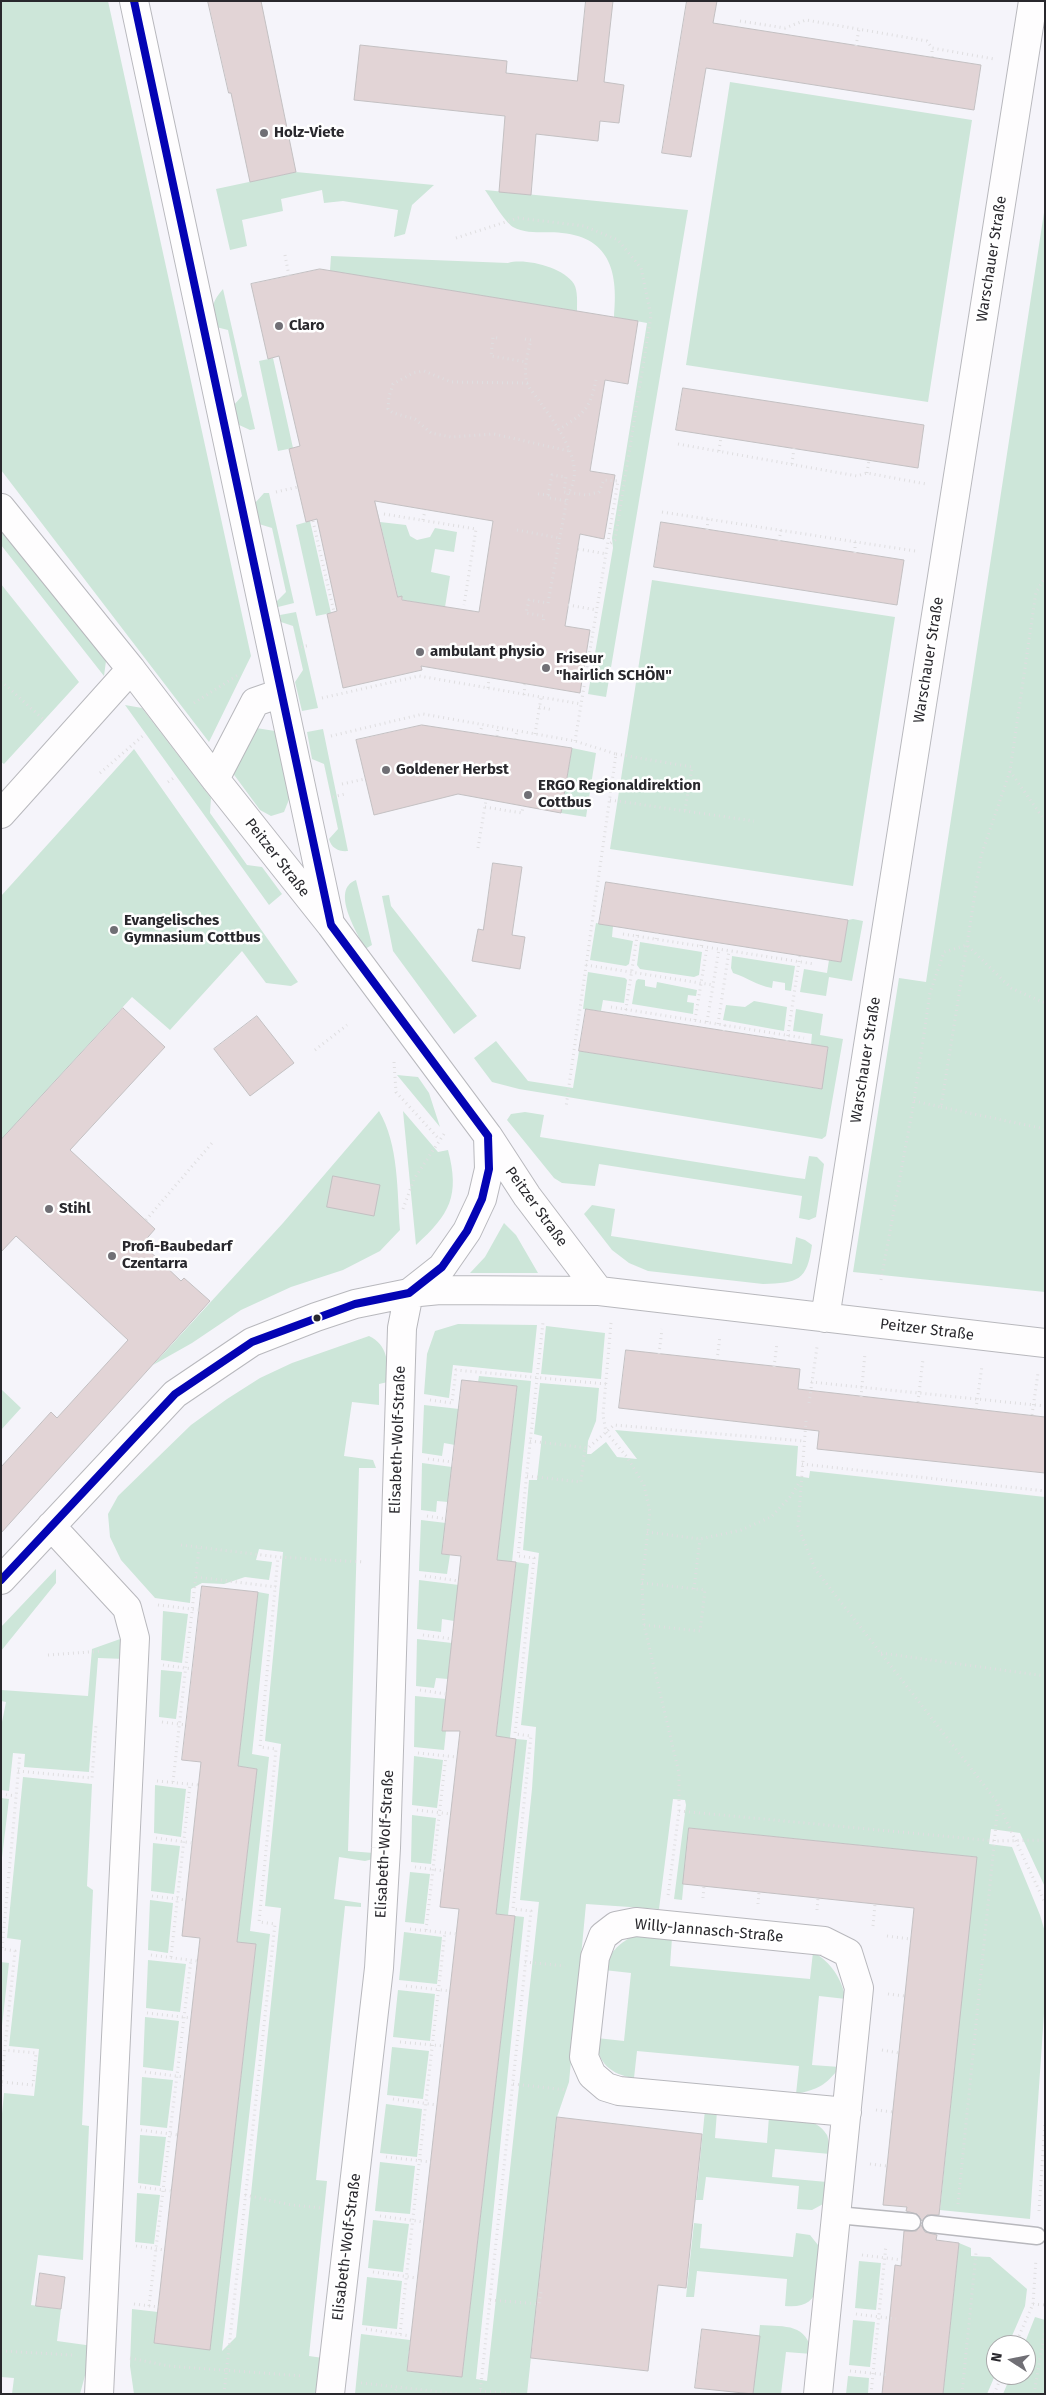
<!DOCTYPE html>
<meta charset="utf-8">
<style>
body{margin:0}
#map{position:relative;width:1046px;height:2395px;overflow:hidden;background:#f5f4fa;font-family:"Fira Sans",sans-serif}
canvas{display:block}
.frame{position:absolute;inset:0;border:2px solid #29282d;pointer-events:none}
.north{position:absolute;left:986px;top:2335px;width:50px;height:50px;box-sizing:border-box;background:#fff;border:1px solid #a9a9ab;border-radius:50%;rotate:281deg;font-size:14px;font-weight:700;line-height:20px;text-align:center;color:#29282d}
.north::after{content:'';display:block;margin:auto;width:18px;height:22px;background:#706f75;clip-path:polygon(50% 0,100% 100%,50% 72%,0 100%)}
</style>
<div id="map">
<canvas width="1046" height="2395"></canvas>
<div class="frame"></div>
<div class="north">N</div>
</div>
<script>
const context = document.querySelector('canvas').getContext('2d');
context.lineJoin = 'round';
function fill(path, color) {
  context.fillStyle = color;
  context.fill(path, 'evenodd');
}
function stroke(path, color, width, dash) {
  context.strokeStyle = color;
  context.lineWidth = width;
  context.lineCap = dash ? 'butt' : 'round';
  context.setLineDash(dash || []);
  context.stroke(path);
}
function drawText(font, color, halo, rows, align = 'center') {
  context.font = font + ' "Fira Sans",sans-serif';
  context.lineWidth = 5;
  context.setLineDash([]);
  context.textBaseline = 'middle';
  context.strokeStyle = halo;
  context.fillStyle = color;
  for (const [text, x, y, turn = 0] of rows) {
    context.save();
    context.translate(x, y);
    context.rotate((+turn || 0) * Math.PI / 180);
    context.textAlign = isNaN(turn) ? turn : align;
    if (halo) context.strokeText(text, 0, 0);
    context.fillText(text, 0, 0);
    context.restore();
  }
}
fill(new Path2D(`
 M1,1H108L251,656L209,742L1,470Z
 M730,82L972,120L928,402L686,365Z
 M296,172L434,185L412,205L405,234L394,237L398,210L343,201L324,203L322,190L281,199L283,211L242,220L247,246L230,250L216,189Z
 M485,190L688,210L606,697L588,694L613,548L612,538L647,323L614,317C618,275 612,238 562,233C547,231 527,235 513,227C504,221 492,200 485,190Z
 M1045,206V1292L853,1272L899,978L926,982Z
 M331,256L508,263C525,258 563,267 574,284C578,291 577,303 577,311L330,271Z
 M223,289L255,429L250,430L237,424L233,406L242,396L228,330L216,327C212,309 210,304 223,289Z
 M273,358L293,448L278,451L259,361Z
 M264,493H269L294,603L278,607L276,602L286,592L272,528L259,524L255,503Z
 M310,521L331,613L316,616L296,525Z
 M380,522L406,525L410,536L417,540L430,537L435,528L457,532L454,552L435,549L431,572L450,576L445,607L403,600L402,597H398Z
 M1,529L106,661L104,676L1,545Z
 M652,580L895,617L853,886L610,849Z
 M1,584L79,682L4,764L1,762Z
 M296,612L318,708L302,711L295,682L303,670L293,626L281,622L280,615Z
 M125,705L142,708L211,798L210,813L247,865L262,867L282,894L269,905Z
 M256,728L275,731L290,797L284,812L271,816L260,810L232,772Z
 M323,729L348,851C339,852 331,848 329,839L338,829L324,764L312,759L307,732Z
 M572,748L596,753L586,817L561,813Z
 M134,749L298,982L291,986L266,983L242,951L170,1030L132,997L1,1140V896Z
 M356,880L372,945L365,949C357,932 330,890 356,880Z
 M389,895L391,906L477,1016L454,1034L393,951L382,896Z
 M853,919L863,921L852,981L829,977L826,996L800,992L804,969L827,973L829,960L841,962L848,920Z
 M596,923L613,926L612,937L633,941L629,964L626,966L590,960Z
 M640,942L702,952L699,975L694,977L640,969L637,965Z
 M732,956L795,966L791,991L785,990V983L773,981L772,988C755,985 749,978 733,973L731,968Z
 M588,972L625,978L627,980L624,1003L603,1000L601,1011L583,1009Z
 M638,979L645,980V986L656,988L657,982L697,990L696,996L688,995L687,1002L694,1003L693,1014L632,1004L636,981Z
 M754,1001L787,1007L784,1031L723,1020L726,1005L745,1007Z
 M796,1009L823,1014L820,1035L843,1039L826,1136L822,1139L519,1089L492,1082L474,1058L496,1041L528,1081L573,1088L579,1051L821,1089L828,1048L811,1045L812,1034L793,1031Z
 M397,1075L418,1077L429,1093L440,1127Z
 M379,1111C399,1145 397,1191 400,1230L380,1251L343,1270L291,1287L241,1310L192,1343L153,1365L283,1223Z
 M403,1111L438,1152L448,1150C460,1196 450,1214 416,1245Z
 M525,1112L544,1115L540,1137L790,1177L805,1179L809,1156L817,1157L824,1164L816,1217L809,1220L799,1218L802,1196L599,1164L595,1186L562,1183L554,1178L507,1120L511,1114Z
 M592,1205L615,1209L611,1236L792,1264L796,1237L805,1240L812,1245C807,1281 798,1283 763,1284L648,1271L629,1263L612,1250L584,1214Z
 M504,1223L516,1235L538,1273H470L485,1257Z
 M458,1324L537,1325L532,1373L453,1365L449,1398L424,1394L427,1354L435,1331Z
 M546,1326L605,1333L601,1379L541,1374Z
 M369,1336C388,1345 388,1363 388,1382L379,1384V1405L352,1402L344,1456L373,1460L376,1468H359L348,1851L374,1853L373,1859L365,1861L339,1857L334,1899L361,1903V1907L345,1906L316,2180L327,2181L309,2356L323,2358L318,2394H134L130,2366L132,2309L158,2312L154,2343L210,2349L256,1945L237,1942L257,1769L238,1766L258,1592L269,1594L252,1754L269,1757L250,1931L270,1934L222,2351L236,2337L281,1908L265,1906L281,1744L265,1741L283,1552L259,1549L256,1560L272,1562L269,1580L245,1577L224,1584L202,1583L191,1589L190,1603L155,1598L121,1560L110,1537L108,1514L118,1496L191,1425L227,1399L260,1378L292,1363Z
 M479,1376L531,1381L512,1562L497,1561L517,1386L478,1382Z
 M540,1383L599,1388L596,1421L588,1441L587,1454H591L606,1442L617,1457L637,1459L615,1430L798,1446L796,1476L809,1478L810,1471L1045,1497V1887L1020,1833L991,1829L989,1844L1012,1847L1040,1915L1045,1932V1999L1030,2219L940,2210L976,1857L689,1828L682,1900L674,1899L686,1805L685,1800L673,1799L659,1909L586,1904L569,2082L557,2117L527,2394H355L361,2334L410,2340L407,2371L462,2377L515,1916L524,1917L476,2379L487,2381L539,1902L520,1900L532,1789L536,1727L521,1725L539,1553L523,1550L529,1480H537L542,1436L534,1434Z
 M1,1389L21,1408L1,1430Z
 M424,1405L459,1409L455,1445L444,1443L442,1456L422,1453Z
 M422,1463L452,1467L448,1502L437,1501L436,1512L421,1510Z
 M421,1520L446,1523L442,1554L450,1555L447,1574L419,1571Z
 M516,1562L529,1564L510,1738L496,1737Z
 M56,1569V1583L1,1651V1627Z
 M419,1580L459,1585L454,1621L442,1619L441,1632L417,1629Z
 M163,1611L188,1614L182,1663L161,1660Z
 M123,1638L125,1659L98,1658L89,1772L24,1767L25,1754L13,1753L9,1791L1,1790V1727L6,1702L1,1701V1690L88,1696L92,1649Z
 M417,1639L452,1643L448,1679L436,1678L434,1688L416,1686Z
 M161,1670L182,1672L176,1719L159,1717Z
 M415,1696L446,1699L442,1730L446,1731L444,1750L414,1747Z
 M516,1739L527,1740L508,1915L496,1914Z
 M414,1756L443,1760L437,1808L412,1805Z
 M23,1777L92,1784L87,1886L93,1890L82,2125L89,2126L83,2260L38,2255L31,2305L61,2309L57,2341L93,2346L80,2394H12L14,2378L1,2377V2124L4,2093L34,2096L39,2049L9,2046L21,1940L7,1938Z
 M155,1785L186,1789L181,1837L154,1833Z
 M1,1798L9,1799L1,1866Z
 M412,1815L436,1818L431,1864L411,1862Z
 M153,1843L180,1846L174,1894L151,1891Z
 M410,1872L430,1874L424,1924L405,1922Z
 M150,1900L173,1903L168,1953L148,1950Z
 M404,1932L442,1937L437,1984L399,1980Z
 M633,1936L672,1938L670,1966L810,1979L813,1952C832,1963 841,1978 846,1999L819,1996L812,2065L840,2067C825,2086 819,2089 796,2094L799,2066L637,2051L634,2078C612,2075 596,2063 597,2038L624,2041L631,1973L604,1970C610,1952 617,1945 633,1936Z
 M148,1960L186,1964L180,2012L146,2008Z
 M1,1962L9,1963L1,2035Z
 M398,1990L435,1994L430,2041L393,2037Z
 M145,2017L179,2021L173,2071L143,2067Z
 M392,2047L429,2051L423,2099L387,2095Z
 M142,2077L173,2080L167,2128L140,2125Z
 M386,2104L422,2109L417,2157L380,2153Z
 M705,2110L717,2111L715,2138L767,2143L769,2116C788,2118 816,2116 827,2135C829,2140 829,2149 830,2154L775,2149L772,2177L827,2182L825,2203L812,2210L797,2209L799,2186L706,2177L703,2200H696Z
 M140,2135L166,2137L160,2186L138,2183Z
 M380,2162L415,2166L410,2214L375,2211Z
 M137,2193L160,2195L154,2244L135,2242Z
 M373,2220L409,2224L403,2272L368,2268Z
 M694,2223L702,2224L700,2248L793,2257L796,2233L810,2235L822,2250C819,2279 823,2310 785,2306L787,2279L697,2271L694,2297H686Z
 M959,2243L971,2248V2256L990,2257L1027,2289L1025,2306L1008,2345H996V2373L987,2394H943Z
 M859,2261L881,2263L876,2310L855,2308Z
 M367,2277L402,2281L397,2329L362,2325Z
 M1035,2317L1045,2320V2394H1003L1011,2375H1026V2345H1024Z
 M853,2320L875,2322L870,2367L849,2365Z
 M760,2325C786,2327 807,2323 812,2354L786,2352L781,2394H753Z
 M848,2376L869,2378L868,2394H846Z`), '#cde6d9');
const building = new Path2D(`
 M208,1H261L296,172L250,182L231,93H229Z
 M586,1H613L604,82L624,85L619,123L600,121L598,141L536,134L531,195L499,192L505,116L354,100L360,45L507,61L506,73L577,81Z
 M687,1H717L713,23L981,65L974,110L706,68L691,157L662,153Z
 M320,269L638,321L628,384L605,380L590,471L615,475L604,539L580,534L565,626L590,630L580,693L421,666L422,670L343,688L327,614L337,611L317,519L306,522L289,449L300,446L279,356L268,359L251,284ZM375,501L493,521L479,612L402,600V596L398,597Z
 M683,388L924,425L918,468L676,430Z
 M661,522L904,560L897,605L654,567Z
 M422,725L572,748L561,813L458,794L374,815L356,740Z
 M493,863L522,867L512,935L525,937L520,969L472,961L478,929L483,930Z
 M606,882L848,920L841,962L599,924Z
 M123,1008L165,1047L70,1150L155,1229L142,1244L181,1281L184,1278L210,1301L1,1533V1467L51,1412L57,1418L128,1340L16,1236L1,1252V1140Z
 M586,1009L828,1047L822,1089L579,1051Z
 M257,1016L294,1063L250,1096L214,1049Z
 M333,1176L380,1185L374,1216L327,1207Z
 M626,1350L800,1369L798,1389L1045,1417V1473L817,1449L819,1431L619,1408Z
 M462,1380L517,1386L497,1560L516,1562L496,1736L516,1739L496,1914L515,1916L462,2377L407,2371L459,1909L440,1907L460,1731H442L461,1556L442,1554Z
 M202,1586L258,1592L238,1766L257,1769L237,1942L256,1944L210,2350L154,2343L200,1938L182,1936L201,1762L182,1760Z
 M689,1828L977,1857L939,2215H927L922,2221L917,2214L906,2211L907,2207L883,2205L914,1908L683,1884Z
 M557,2117L702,2134L686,2288L658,2285L648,2371L531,2358Z
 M921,2225L925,2232L937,2235L936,2240L959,2243L943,2394H882L895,2265L901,2266L904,2231H916Z
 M40,2273L65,2277L61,2309L36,2306Z
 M702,2329L760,2336L753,2394L695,2388Z`);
fill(building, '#e2d4d6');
stroke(building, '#c3c0c2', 1);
const lane = new Path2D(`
 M837,2215L912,2222
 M931,2224L1037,2236`);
const street = new Path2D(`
 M134,1L329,918
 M1,508L131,669L215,779L331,925L488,1136L527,1196L599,1291
 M215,779L255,702L281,693
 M1,814L131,669
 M825,1318L1033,1
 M51,1526L127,1608L135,1638L99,2394
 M1,1580L175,1394L252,1342L316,1317L355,1304L409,1293L440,1290L599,1291L1045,1343
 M330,2394L379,1968L386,1848L402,1328L409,1293L442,1267L467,1231L482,1199L489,1169L488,1136
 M818,2394L859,1988L848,1953L824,1941L636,1922L616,1926L603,1936L595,1957L584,2057L592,2075L606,2087L619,2091L847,2112`);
stroke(lane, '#b8b8bd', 19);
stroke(street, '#b8b8bd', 30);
stroke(new Path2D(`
 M740,21L785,28L806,20L927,41L932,48L994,59
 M856,46L859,29
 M932,57V48
 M456,238L518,218L584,226L618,240L641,268L651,316L615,540L608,545
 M285,255L289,276
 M497,338L493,337L491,356L527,362
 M525,339L531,340C528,353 523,369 527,383C529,389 536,396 540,402C556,425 588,465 568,493L548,603L529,600L526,613L544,616L543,623
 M528,383L451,382L424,371L413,373L393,384L389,397L388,409L393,413L415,419L431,433L451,437L494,434L569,451
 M558,430C583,414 590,410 596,380
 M678,444L857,476L867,473L926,484
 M719,451L721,437
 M792,464L794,448
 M867,473L869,460
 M276,492L298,487
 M538,494L548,495L552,475L566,477L564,492L587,495L599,492L604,480L618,481L575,741
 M550,498L566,501
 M662,512L915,551
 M384,514L476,529L464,605
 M423,520L425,510
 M313,521L334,612
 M517,530L559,538
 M707,530L708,519
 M779,541L781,530
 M578,549L607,554
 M855,553V542
 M568,605L597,610
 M301,647L310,645
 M1,681L44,720
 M488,688L489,678
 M524,695L525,684
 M322,698L419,676L581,704
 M194,703L238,675
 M539,707L553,710
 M480,734L482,725
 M535,734L541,698
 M331,736L423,714L575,741L616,754L566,1107
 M497,736L498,728
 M515,739L517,731
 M616,754L692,767L685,810
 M1010,771L1045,821
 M100,773L145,734
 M168,782L175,777
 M342,784L365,779
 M333,797L345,794
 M610,800L754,821
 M485,807L522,813L523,806
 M478,848L486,800
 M623,934L814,964
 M656,939L657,933
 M701,946L702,940
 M586,965L713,985
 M611,1007L804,1038
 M625,1015L638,930
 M695,1020L707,947
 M707,1022L719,949
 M718,1024L729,951
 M724,1031L725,1025
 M772,1038L773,1033
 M787,1041L800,955
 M315,1050L347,1025
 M394,1062L396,1092L439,1139
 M914,1101L941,1107L981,856L1010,771L1036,592L1045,578
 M941,1107L1045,1129
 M403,1209L414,1179L446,1131
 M146,1220L212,1143
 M881,1280L914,1101L930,993L944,952L967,945L1011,988L1045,1003
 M611,1323L603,1415L606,1432L627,1457L644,1485L650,1512L642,1583L644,1625L679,1773V1811L668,1896
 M659,1354L662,1329
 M717,1360L720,1336
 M774,1367L777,1343
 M811,1382L1045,1406
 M861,1397L865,1353
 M430,1400L452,1403L456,1370L606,1384
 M918,1402L923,1359
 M809,1403L817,1347
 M976,1409L982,1366
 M1032,1415L1038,1373
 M806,1421L798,1526L815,1569L998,1803L1045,1903
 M530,1441L588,1448L614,1425L804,1441
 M428,1459L453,1462
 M802,1464L1045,1491
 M527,1476L581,1482L585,1447
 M427,1516L446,1519
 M647,1532L700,1539L741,1530L771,1517L791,1496L800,1481
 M181,1545L278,1557L364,1562
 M425,1576L459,1581
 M196,1577L276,1587
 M642,1583L705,1590L700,1631L644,1625
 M694,1589L700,1539
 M158,1605L199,1610
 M423,1635L453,1639
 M881,1653L1045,1676
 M48,1655L103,1651
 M163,1665L193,1669
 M420,1690L446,1694
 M162,1722L186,1725
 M418,1753L457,1757
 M18,1771L92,1778L96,1726H93
 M157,1781L199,1785
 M173,1782L199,1548
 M1,1794L16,1796
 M417,1810L451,1814
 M679,1811L995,1841L1045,1840
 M156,1838L193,1843
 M415,1867L445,1871
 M152,1896L186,1900
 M703,1898L704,1886
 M758,1904L759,1892
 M817,1910L818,1898
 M873,1926L875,1904
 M410,1929L457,1934
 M426,1930L446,1756
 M887,1936L910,1939
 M151,1955L197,1961
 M171,1957L190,1785
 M525,1962L565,1966
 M406,1986L450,1991
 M888,1994L905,1996
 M147,2013L191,2018
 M400,2042L444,2046
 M882,2050L899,2053
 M145,2072L184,2077
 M2,2082L33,2085L36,2053L5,2050
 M513,2084L567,2090
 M1,2086L15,1951L2,1949L20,1754
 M393,2099L437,2105
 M876,2110L893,2112
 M141,2130L178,2135
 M386,2157L431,2162
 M870,2164L887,2166
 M140,2187L171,2191
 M245,2195L292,2205L322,2208
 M958,2204L998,1804
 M1039,2211L1045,2122
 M380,2216L424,2222
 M136,2246L165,2250
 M862,2255L902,2260
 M373,2272L417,2278
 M490,2300L539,2304L541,2292
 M134,2304L159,2307
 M1033,2304L1045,2305
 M149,2306L191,1960
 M856,2314L896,2319
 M366,2329L410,2336
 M400,2334L445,1932
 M1015,2345L1033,2304L1036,2259
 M1,2351L72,2355
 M130,2358L169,2366L303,2376
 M850,2371L889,2375
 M361,2383L460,2394
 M480,2391L520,2394
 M224,2394L275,1924L259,1922L276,1749L260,1747L278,1557
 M392,2394L398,2388
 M480,2394L531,1911L513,1909L531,1736L515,1734L534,1558L518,1556L543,1322
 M871,2394L886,2245
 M962,2394L976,2253
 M994,2394L1002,2375
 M1034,2394L1045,2329`), '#dfdee0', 3, [1, 4]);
stroke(lane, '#fefdfe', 16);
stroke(street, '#fefdfe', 28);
stroke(new Path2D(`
 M134,1L331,925L488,1136
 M1,1580L175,1394L252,1342L355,1304L409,1293L442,1267L467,1231L482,1199L489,1169L488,1136`), '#0404b4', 8);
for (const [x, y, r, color] of [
 [264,133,5,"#706f75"],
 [279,326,5,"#706f75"],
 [420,652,5,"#706f75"],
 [546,668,5,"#706f75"],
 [386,770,5,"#706f75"],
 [528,795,5,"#706f75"],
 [114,930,5,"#706f75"],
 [49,1209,5,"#706f75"],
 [112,1256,5,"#706f75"],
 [317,1318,4.5,"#29282d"]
]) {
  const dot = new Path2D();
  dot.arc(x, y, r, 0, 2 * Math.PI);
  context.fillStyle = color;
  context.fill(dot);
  stroke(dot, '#fff', 2);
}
drawText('bold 15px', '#29282d', '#fff', [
 ["Holz-Viete",274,133],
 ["Claro",289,326],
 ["ambulant physio",430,652],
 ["Friseur",556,659],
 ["\"hairlich SCHÖN\"",556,676],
 ["Goldener Herbst",396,770],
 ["ERGO Regionaldirektion",538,786],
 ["Cottbus",538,803],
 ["Evangelisches",124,921],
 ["Gymnasium Cottbus",124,938],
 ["Stihl",59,1209],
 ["Profi-Baubedarf",122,1247],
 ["Czentarra",122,1264]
], 'left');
drawText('15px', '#29282d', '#fff', [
 ["Warschauer Straße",992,259,-81],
 ["Warschauer Straße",929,660,-81],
 ["Peitzer Straße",277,858,52],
 ["Warschauer Straße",866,1060,-81],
 ["Peitzer Straße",536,1207,54],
 ["Peitzer Straße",927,1330,7],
 ["Elisabeth-Wolf-Straße",398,1440,-88],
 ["Elisabeth-Wolf-Straße",385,1844,-87],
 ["Willy-Jannasch-Straße",709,1931,5],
 ["Elisabeth-Wolf-Straße",347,2247,-83]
]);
</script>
